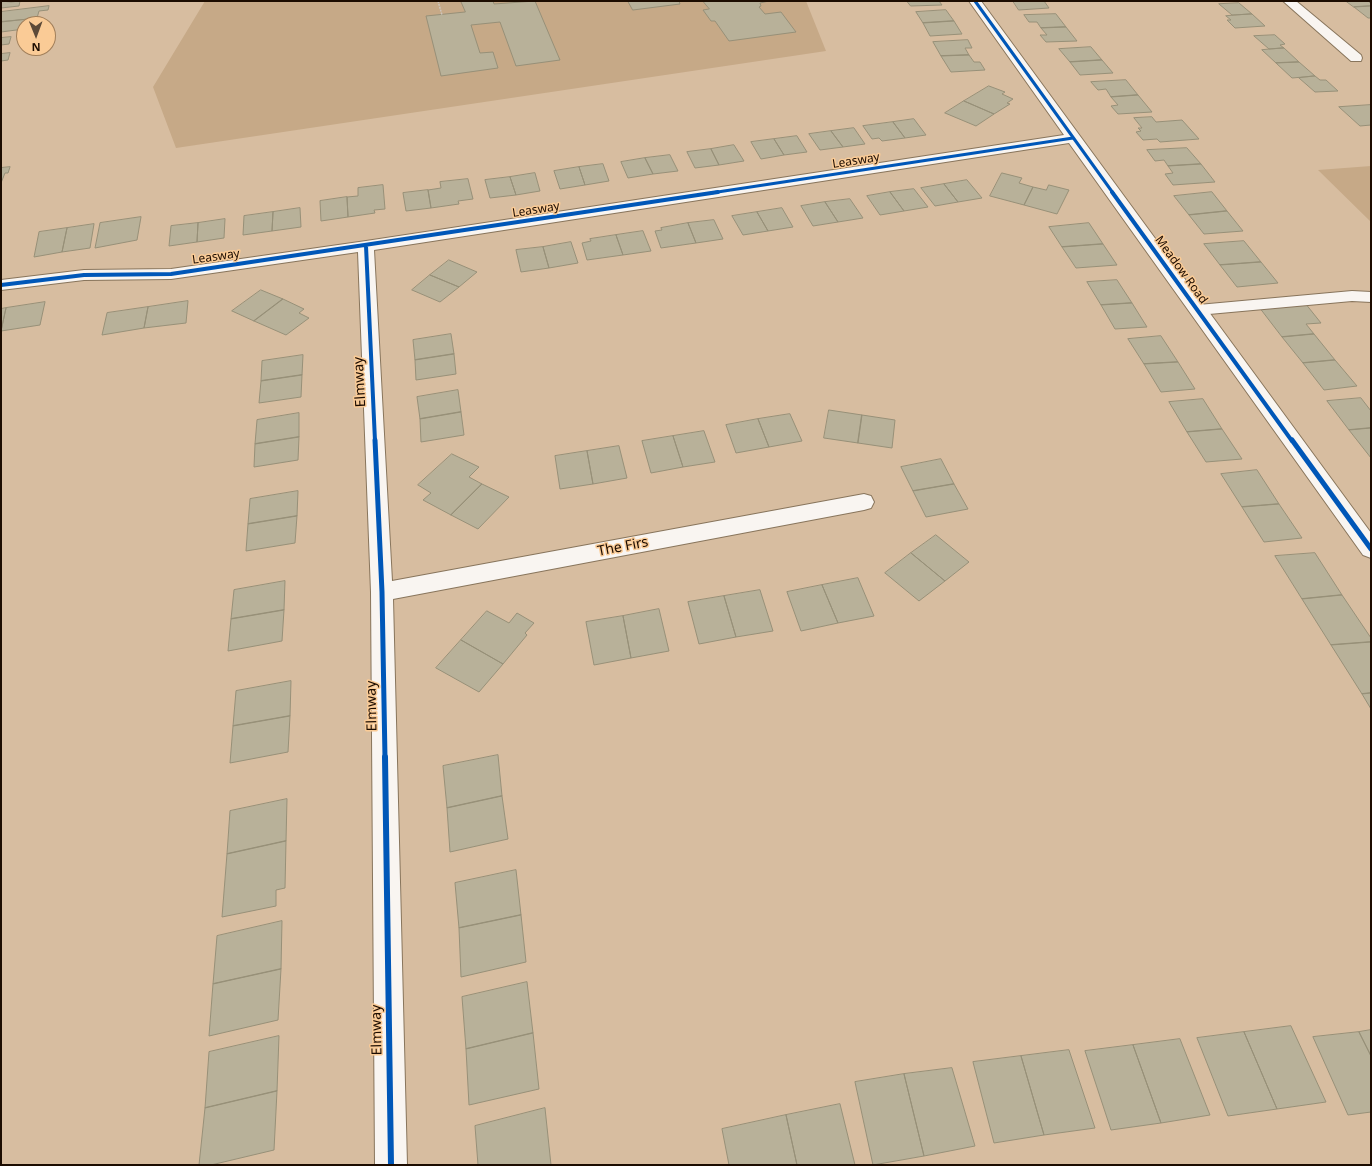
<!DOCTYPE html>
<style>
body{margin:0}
#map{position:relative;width:1372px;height:1166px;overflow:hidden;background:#d7bda0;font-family:"Noto Sans",sans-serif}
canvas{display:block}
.frame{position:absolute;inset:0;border:2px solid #1c0c00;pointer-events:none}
.north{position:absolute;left:16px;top:16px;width:40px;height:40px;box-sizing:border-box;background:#facb96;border:1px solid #a17f5a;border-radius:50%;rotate:179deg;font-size:11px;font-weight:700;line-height:16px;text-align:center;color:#1c0c00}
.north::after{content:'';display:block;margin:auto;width:14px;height:18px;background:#5d4a38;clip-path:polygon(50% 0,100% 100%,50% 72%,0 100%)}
</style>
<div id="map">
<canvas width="1372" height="1166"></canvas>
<div class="frame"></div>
<div class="north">N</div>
</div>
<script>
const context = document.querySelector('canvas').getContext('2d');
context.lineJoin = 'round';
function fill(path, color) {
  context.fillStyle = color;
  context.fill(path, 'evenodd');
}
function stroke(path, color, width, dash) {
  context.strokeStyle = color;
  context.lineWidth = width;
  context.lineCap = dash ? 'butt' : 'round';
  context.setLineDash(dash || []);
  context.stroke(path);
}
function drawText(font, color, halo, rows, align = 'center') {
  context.font = font + ' "Noto Sans",sans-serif';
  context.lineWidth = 3;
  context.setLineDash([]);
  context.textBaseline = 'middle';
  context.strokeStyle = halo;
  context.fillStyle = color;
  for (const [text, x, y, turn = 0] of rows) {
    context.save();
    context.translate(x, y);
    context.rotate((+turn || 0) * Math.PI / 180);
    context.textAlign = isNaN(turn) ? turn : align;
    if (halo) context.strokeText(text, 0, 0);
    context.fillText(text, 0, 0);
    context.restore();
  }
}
fill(new Path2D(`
 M205,1H806L826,51L176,148L153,87Z
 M1371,166V222L1318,170Z`), '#c6a987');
const building = new Path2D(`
 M1,1L11,2L20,1L19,6L1,8Z
 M461,1H493L494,4L535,1L560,60L516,66L500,22L471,25L480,53L493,52L498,68L441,76L426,16L465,12Z
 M628,1H679L680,4L633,10Z
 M703,1H769L760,3L761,6L759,7L765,14L781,12L796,32L729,41L715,21H711L703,10L709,9Z
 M907,1H939L942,5L911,6Z
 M1013,1H1044L1049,8L1019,10Z
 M1346,1H1368L1371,4V6L1354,7Z
 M1239,3L1252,14L1232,15L1219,4Z
 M49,6L48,10L39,11L37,18L1,22V12Z
 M1371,6V18H1368L1354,7Z
 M946,10L954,21L923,23L916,12Z
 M1056,14L1066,27L1041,28L1037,22H1029L1024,15Z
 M1252,14L1265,26L1235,28L1227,20H1231L1226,16Z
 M33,19L32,24H24V29L1,32V22Z
 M954,21L962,34L930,36L923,23Z
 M1066,27L1077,41L1046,42L1040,35H1047L1041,28Z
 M1275,35L1285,44L1280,45L1284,48L1269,49L1254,36Z
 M11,37L9,44L1,45V38Z
 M968,40L972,48H965L969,55L941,56L933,42Z
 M1091,47L1102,60L1070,62L1059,49Z
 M1284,48L1299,62L1276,63L1262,50Z
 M10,53L8,60L1,61V54Z
 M969,55L974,62H980L985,70L951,72L941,56Z
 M1102,60L1113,73L1080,75L1070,62Z
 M1299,62L1315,76L1292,78L1276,63Z
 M1315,76L1320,80H1326L1338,91L1315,92L1299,78Z
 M1126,80L1138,95L1111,97L1106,89L1098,90L1091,82Z
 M989,86L1005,92L1002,94L1013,99L1007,103L1010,104L994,114L964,101Z
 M1138,95L1152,112L1118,114L1111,106L1118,105L1111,97Z
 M964,101L994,114L976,126L945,113Z
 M1371,105V125L1360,126L1339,107Z
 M1152,117L1156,122L1182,120L1199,139L1160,142L1157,139L1143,140L1136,132L1141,131L1138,128H1142L1134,118Z
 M914,119L926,135L905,138L893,122Z
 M893,122L905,138L882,141L879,138L872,139L863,126Z
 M854,128L865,144L843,147L831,131Z
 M831,131L843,147L820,150L809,134Z
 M797,136L807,152L784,155L774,139Z
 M774,139L784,155L761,159L751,142Z
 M734,145L744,161L719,165L711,149Z
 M1187,148L1201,164L1168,166L1164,160L1155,161L1147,150Z
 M711,149L719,165L695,168L687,152Z
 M670,155L678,171L653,174L645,158Z
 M645,158L653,174L628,178L621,162Z
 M603,164L609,181L585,185L579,167Z
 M1201,164L1215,182L1173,185L1165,174L1173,173L1168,166Z
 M10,167L8,173H5L1,183V168Z
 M579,167L585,185L560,189L554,171Z
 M535,173L540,191L516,195L510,177Z
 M1002,173L1022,178L1019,183L1033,187L1024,205L990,196Z
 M510,177L516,195L490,198L485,180Z
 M468,179L473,199L458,201L459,204L431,208L428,190L441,188L440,182Z
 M967,180L982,198L958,202L944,184Z
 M944,184L958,202L935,206L921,188Z
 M383,185L385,209L374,210L375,213L348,217L347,197L358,196V188Z
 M1049,185L1069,190L1057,214L1024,205L1033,187L1046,190Z
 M914,189L928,207L904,211L890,192Z
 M428,190L431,208L406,211L403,193Z
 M890,192L904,211L880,215L867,196Z
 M1212,192L1227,211L1189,215L1174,196Z
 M347,197L348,217L321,221L320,201Z
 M850,199L863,218L838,222L825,202Z
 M825,202L838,222L813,226L801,206Z
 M300,208L301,227L272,231L273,212Z
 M782,208L793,227L768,231L757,212Z
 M1227,211L1243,231L1204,234L1189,215Z
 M273,212L272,231L243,235L244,216Z
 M757,212L768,231L743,235L732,216Z
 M141,217L137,240L95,248L100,223Z
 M225,219L224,238L197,242L198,223Z
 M714,220L723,239L696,243L688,223Z
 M198,223L197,242L169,246L171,226Z
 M688,223L696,243L661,248L655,231L662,230L661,228Z
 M1089,223L1103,244L1062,247L1049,227Z
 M94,224L90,248L62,252L67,228Z
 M67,228L62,252L34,257L39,232Z
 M643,231L651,251L623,255L616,235Z
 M616,235L623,255L587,260L582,243L591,241L590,239Z
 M1244,241L1261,262L1220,265L1204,244Z
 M571,242L578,263L549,268L543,247Z
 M1103,244L1117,265L1076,268L1062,247Z
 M543,247L549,268L521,272L516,250Z
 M449,260L477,272L459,287L430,275Z
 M1261,262L1278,283L1237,287L1220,265Z
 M430,275L459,287L440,302L412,290Z
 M1117,280L1132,303L1101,305L1087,282Z
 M261,290L283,299L254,321L232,311Z
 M283,299L304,309L299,313L309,318L286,335L254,321Z
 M188,301L186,323L144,328L148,307Z
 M45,302L40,325L1,331L6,308Z
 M1132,303L1147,327L1115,329L1101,305Z
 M1305,303L1321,323L1306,324L1314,334L1282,337L1259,307Z
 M148,307L144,328L102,335L107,313Z
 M6,308L1,331V309Z
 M451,334L454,354L415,360L413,340Z
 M1314,334L1335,360L1303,363L1282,337Z
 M1161,336L1178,362L1144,364L1128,339Z
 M454,354L456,374L416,380L415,360Z
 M303,355L302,375L261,381L262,361Z
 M1335,360L1357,386L1324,390L1303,363Z
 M1178,362L1195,389L1161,392L1144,364Z
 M302,375L301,397L259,403L261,381Z
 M458,390L461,412L420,419L417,397Z
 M1361,398L1371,411V428L1349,430L1327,401Z
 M1203,399L1222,429L1187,432L1169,402Z
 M829,410L862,415L858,443L824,438Z
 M461,412L464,435L421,442L420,419Z
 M299,413V437L255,444L257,420Z
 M790,414L802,441L769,447L758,419Z
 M862,415L895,420L892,448L858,443Z
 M758,419L769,447L736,453L726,425Z
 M1371,428V458L1349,430Z
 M1222,429L1242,459L1206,462L1187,432Z
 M704,431L715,462L683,467L673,436Z
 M673,436L683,467L651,473L642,441Z
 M299,437L298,460L254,467L255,444Z
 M619,446L627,478L593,484L587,451Z
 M587,451L593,484L560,489L555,456Z
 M452,454L479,467L469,477L482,484L451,515L423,500L431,493L418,485Z
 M941,459L954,484L913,491L901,467Z
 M1257,470L1279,504L1242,507L1221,474Z
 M482,484L509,497L478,529L451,515Z
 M954,484L968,509L926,517L913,491Z
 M298,491L297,516L248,524L250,499Z
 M1279,504L1302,538L1264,542L1242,507Z
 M297,516L295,543L246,551L248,524Z
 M936,535L969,562L945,581L911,553Z
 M911,553L945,581L919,601L885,573Z
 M1315,553L1342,595L1302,599L1275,556Z
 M858,578L874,616L838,623L822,585Z
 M285,581L284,610L231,619L234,590Z
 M822,585L838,623L801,631L787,592Z
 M760,590L773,631L736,637L724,596Z
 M1342,595L1371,638V642L1331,645L1302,599Z
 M724,596L736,637L699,644L688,602Z
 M659,609L669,651L631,658L623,616Z
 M284,610L282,641L228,651L231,619Z
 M487,611L509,623L517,613L534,623L525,633L527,635L503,664L461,640Z
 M623,616L631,658L594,665L586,622Z
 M461,640L503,664L479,692L436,668Z
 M1371,642V693L1362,694L1331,645Z
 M291,681L290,716L233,726L236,691Z
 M1371,693V709L1362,694Z
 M290,716L288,752L230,763L233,726Z
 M498,755L502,796L447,808L443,766Z
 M502,796L508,839L450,852L447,808Z
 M287,799L286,841L227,854L230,811Z
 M286,841L285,888L276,890V906L222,917L227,854Z
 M516,870L521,915L459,928L455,883Z
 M521,915L526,962L461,977L459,928Z
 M282,921L281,969L213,984L217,936Z
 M281,969L278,1020L209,1036L213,984Z
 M527,982L533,1033L466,1049L462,997Z
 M1291,1026L1326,1102L1277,1109L1244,1032Z
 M1371,1030V1056L1359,1032Z
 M1244,1032L1277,1109L1228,1116L1197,1038Z
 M1359,1032L1371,1056V1112L1348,1115L1313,1037Z
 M533,1033L539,1089L469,1105L466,1049Z
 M279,1036L277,1091L205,1108L209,1052Z
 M1180,1039L1210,1115L1161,1123L1133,1045Z
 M1133,1045L1161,1123L1111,1130L1085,1051Z
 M1069,1050L1095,1128L1044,1135L1021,1056Z
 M1021,1056L1044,1135L994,1143L973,1062Z
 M952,1068L975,1146L924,1156L904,1074Z
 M904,1074L924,1156L873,1165L855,1082Z
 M277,1091L274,1150L211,1165H199L205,1108Z
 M840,1104L855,1165H797L786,1115Z
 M545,1108L551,1165H478L475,1126Z
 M786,1115L797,1165H729L722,1129Z`);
fill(building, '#b8b199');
stroke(building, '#979078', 1);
const lane = new Path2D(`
 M1352,291L1371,292V302L1352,301L1198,315L1192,314L1190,310L1192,306L1198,305Z`);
const street = new Path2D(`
 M969,1H981L1371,533V558L1363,555L1069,143L374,250L392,581L864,494L871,496L874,502L871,508L864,510L393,599L407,1165H375L371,592L358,252L171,279L84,280L1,290V280L84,270L171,269L366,241L1064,135Z
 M1283,1H1296L1361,55L1362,58L1361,61H1351Z`);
stroke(lane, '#88755c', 2);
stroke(street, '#88755c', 2);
stroke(new Path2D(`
 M438,1L442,15`), '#cdc5bc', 1.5, [2, 1]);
fill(lane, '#f9f5f1');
fill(street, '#f9f5f1');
stroke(new Path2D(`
 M975,1L1113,193
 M711,193L1073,138`), '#0057b8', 3);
stroke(new Path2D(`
 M1112,192L1292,441
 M366,246L375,441
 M1,285L84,275L171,274L718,192`), '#0057b8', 4);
stroke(new Path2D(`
 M375,440L382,592L385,758
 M1292,440L1371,549`), '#0057b8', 5);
stroke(new Path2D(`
 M385,757L391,1165`), '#0057b8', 6);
drawText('12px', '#1c0c00', '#facb96', [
 ["Leasway",856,161,-9],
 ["Leasway",536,210,-9],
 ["Leasway",216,257,-8],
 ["Meadow Road",1181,270,54]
]);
drawText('14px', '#1c0c00', '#facb96', [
 ["Elmway",360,382,-93],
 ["The Firs",623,547,-11],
 ["Elmway",372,706,-91],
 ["Elmway",377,1030,-91]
]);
</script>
